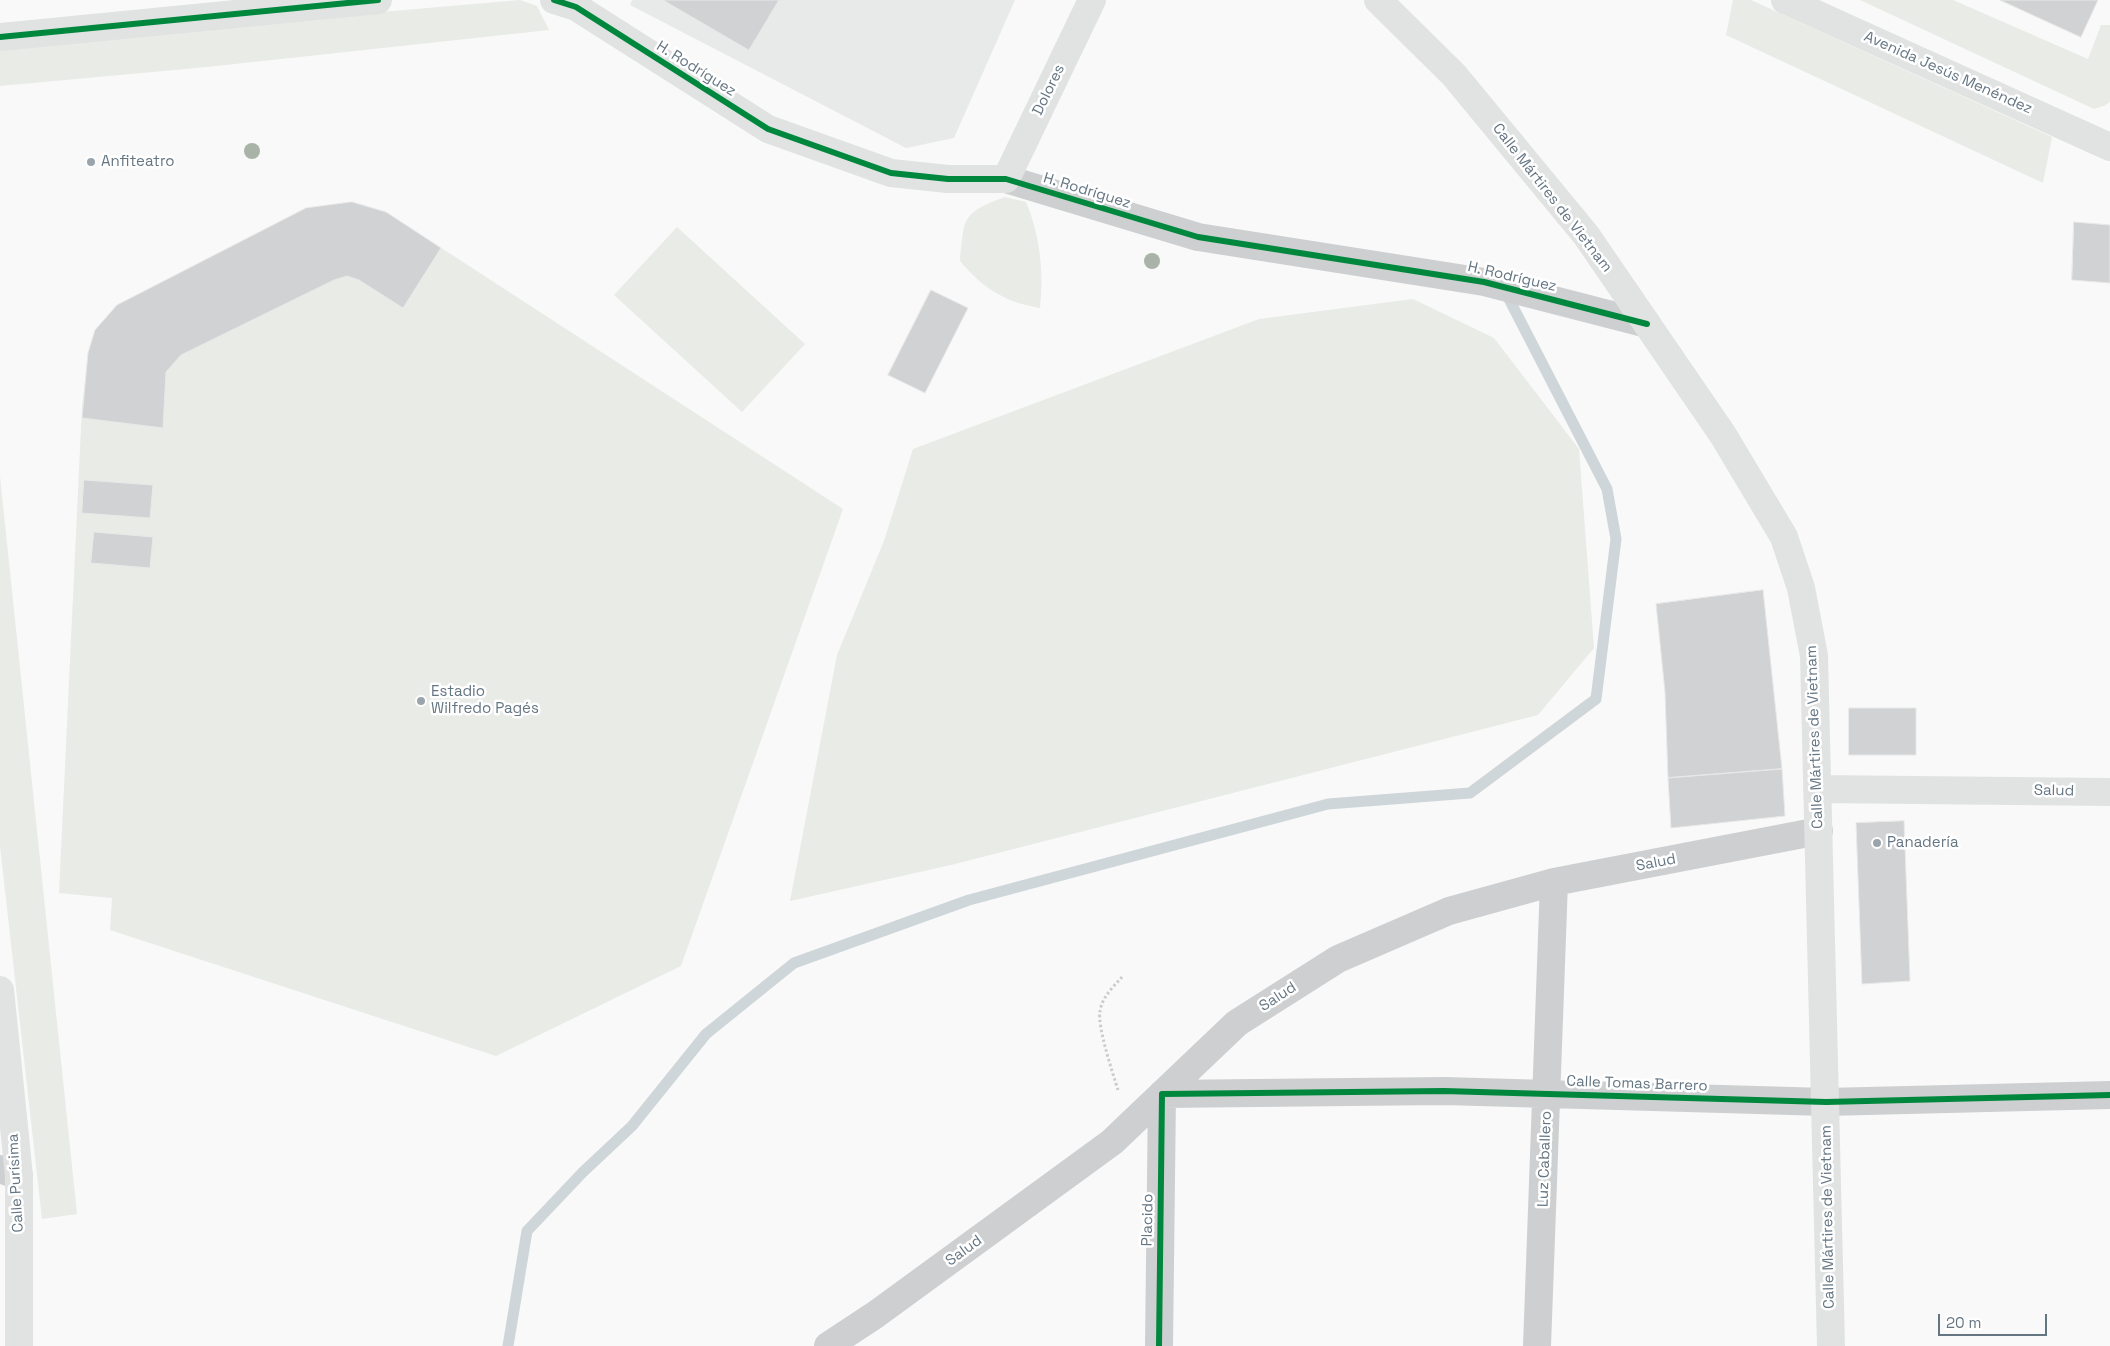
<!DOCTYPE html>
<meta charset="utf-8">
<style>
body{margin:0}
#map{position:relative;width:2110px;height:1346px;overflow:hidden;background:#f9f9f9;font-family:"Space Grotesk",sans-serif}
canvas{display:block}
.scale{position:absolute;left:1938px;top:1314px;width:109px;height:22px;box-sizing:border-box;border:2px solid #657683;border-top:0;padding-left:6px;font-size:15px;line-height:18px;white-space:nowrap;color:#657683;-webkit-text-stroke:4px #fff;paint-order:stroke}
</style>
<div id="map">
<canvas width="2110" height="1346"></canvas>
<div class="scale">20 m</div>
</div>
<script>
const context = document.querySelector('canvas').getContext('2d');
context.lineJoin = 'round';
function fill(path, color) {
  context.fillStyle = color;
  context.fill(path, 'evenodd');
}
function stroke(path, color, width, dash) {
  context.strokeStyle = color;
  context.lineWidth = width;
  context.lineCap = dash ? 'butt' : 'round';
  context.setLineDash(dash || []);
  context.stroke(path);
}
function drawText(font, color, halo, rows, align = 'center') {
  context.font = font + ' "Space Grotesk",sans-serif';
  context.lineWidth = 5;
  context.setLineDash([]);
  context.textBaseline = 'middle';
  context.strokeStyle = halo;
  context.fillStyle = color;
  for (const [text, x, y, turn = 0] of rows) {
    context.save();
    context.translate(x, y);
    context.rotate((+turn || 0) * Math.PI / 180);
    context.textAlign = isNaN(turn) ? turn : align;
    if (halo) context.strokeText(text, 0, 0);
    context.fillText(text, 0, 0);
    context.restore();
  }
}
fill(new Path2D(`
 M632,0H1015L954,138L906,148L630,5Z`), '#e8e9e9');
fill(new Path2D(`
 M520,0L537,6L549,30L207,67L0,86V45Z
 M1733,0H1751L2052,137L2043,183L1726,35Z
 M1860,0H1953L2088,59L2101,25H2110V102L2104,106L2094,109Z
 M1005,197L1026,202C1040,235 1044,272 1040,308C1004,302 983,288 960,261C964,217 962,213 1005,197Z
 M352,202L386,212L843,509L681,966L496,1056L110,930L112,898L59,893L82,407L88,353L95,330L117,305L306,208Z
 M677,227L805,344L742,412L614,295Z
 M1413,299L1494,338L1579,449L1594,648L1538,715L951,865L790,901L837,655L884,541L913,449L1259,319Z
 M0,476L77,1214L42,1219L0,846Z`), '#e8ebe6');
stroke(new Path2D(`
 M508,1346L527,1231L583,1172L632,1126L706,1034L794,963L969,900L1328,804L1470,793L1596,699L1616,539L1607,489L1509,299`), '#ced6d9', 11);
const building = new Path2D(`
 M663,0H779L749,50Z
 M2000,0H2098L2081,37Z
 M352,202L386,212L441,248L403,308L359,280L347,276L334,280L181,355L166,372L163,428L82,418L88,353L95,330L117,305L306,208Z
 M2074,222L2110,225V283L2072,280Z
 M931,290L968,308L925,393L888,375Z
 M84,480L153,485L150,518L82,513Z
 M94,532L153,537L150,568L91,563Z
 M1763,590L1782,769L1668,778L1665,692L1656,604Z
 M1849,708H1916V755H1849Z
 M1782,769L1785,816L1671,828L1668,778Z
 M1904,821L1910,981L1862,984L1856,823Z`);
fill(building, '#d0d2d3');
stroke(building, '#e8e8e8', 1);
stroke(new Path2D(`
 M1118,1090C1113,1074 1097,1026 1100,1011C1102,997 1114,986 1123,976`), '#cbcccd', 3, [2.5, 2.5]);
stroke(new Path2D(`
 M1006,179L1198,237L1484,282L1647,324
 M0,1169L19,1176
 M828,1346L875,1315L1112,1142L1237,1023L1338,959L1449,911L1554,882L1819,831
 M1159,1346L1162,1094L1444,1091L1826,1102L2110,1095
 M1537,1346L1554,882`), '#cecfd0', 28);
stroke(new Path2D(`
 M554,0L576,7L768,129L891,173L948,179H1006L1092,0
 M1378,0L1454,75L1586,235L1723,435L1784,537L1801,588L1814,656L1831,1346
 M1785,0L2110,147
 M0,37L378,0
 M1817,789L2110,792
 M0,990L19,1176V1346`), '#e1e2e2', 28);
stroke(new Path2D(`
 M554,0L576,7L768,129L891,173L948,179H1006L1198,237L1484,282L1647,324
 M0,37L378,0
 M1159,1346L1162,1094L1444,1091L1826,1102L2110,1095`), '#00873e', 6);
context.fillStyle = '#a9b3a7';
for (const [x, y] of [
 [252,151],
 [1152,261]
]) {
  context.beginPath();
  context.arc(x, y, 8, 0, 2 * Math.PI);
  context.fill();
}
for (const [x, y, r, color] of [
 [91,162,5,"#99a4ac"],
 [421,701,5,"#99a4ac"],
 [1877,843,5,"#99a4ac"]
]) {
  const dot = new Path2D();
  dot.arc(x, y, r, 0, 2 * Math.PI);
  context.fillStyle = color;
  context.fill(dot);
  stroke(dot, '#fff', 2);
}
drawText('15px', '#657683', '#fff', [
 ["H. Rodríguez",696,69,32],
 ["Avenida Jesús Menéndez",1948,73,24],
 ["Dolores",1049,90,-64],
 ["H. Rodríguez",1087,191,17],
 ["Calle Mártires de Vietnam",1552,198,52],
 ["H. Rodríguez",1512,277,13],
 ["Calle Mártires de Vietnam",1815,737,-92],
 ["Salud",2054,791,1],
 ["Salud",1656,863,-11],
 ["Salud",1278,997,-33],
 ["Calle Tomas Barrero",1637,1084,2],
 ["Luz Caballero",1545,1159,-88],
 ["Calle Purísima",16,1183,-93],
 ["Calle Mártires de Vietnam",1828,1217,-91],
 ["Placido",1148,1220,-89],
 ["Salud",964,1251,-36]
]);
drawText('15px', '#657683', '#fff', [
 ["Anfiteatro",101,162],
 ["Estadio",431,692],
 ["Wilfredo Pagés",431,709],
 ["Panadería",1887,843]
], 'left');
</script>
